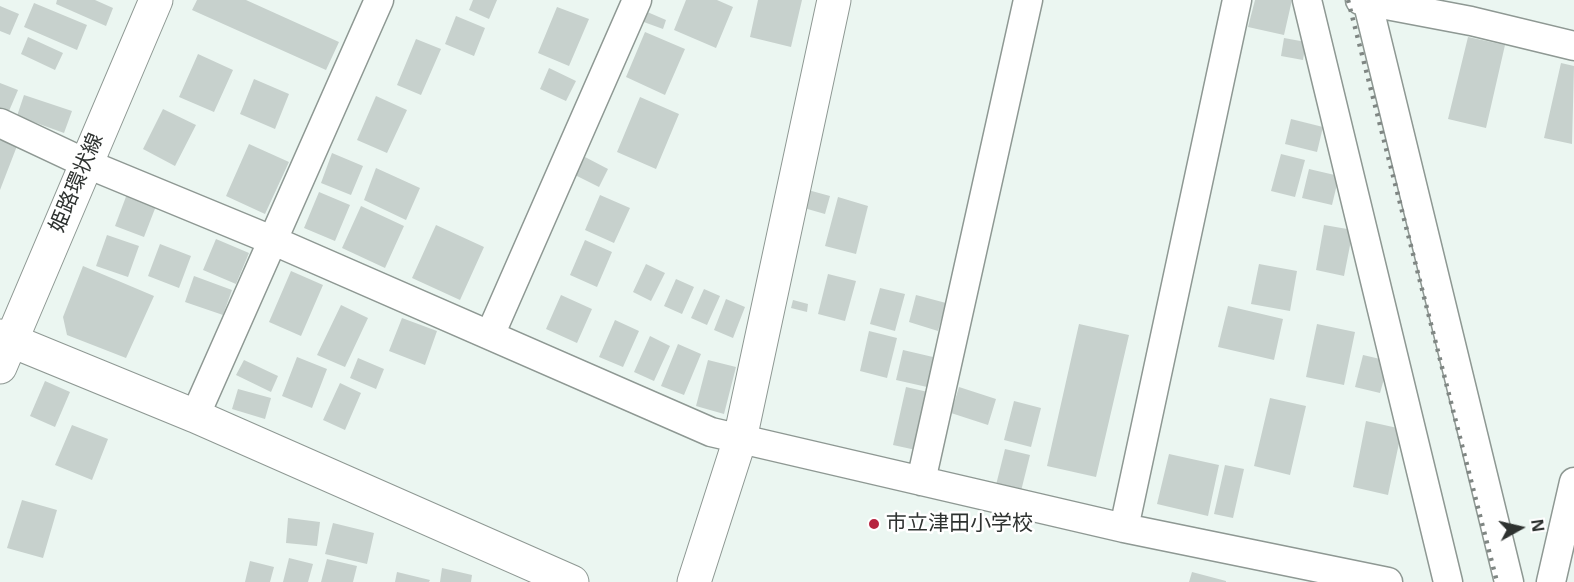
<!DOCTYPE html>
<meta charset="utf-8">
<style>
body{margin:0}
#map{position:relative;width:1574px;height:582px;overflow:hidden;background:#ebf6f1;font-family:"Open Sans",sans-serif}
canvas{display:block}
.north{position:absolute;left:1490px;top:498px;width:60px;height:60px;-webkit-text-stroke:4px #fff;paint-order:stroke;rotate:82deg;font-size:16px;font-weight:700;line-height:24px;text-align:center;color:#2e3230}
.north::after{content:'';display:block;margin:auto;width:21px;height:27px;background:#2e3230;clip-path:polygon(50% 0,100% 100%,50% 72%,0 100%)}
</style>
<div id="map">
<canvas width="1574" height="582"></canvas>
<div class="north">N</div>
</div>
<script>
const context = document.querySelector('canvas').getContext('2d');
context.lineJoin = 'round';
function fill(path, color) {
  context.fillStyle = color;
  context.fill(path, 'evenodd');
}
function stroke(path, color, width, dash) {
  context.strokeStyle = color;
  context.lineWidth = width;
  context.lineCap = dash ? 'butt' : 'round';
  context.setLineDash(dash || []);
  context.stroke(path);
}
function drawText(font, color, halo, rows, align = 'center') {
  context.font = font + ' "Open Sans","Noto Sans JP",sans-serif';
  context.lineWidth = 5;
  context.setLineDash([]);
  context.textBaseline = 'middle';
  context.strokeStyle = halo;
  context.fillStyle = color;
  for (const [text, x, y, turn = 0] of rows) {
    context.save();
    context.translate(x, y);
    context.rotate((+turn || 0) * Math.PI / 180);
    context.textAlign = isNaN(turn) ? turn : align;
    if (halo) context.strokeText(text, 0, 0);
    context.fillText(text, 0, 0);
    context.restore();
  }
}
fill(new Path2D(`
 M57,0H95L113,8L106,26L56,4Z
 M197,0H246L339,42L326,70L192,10Z
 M473,0H497L489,19L469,10Z
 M686,0H717L733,7L716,48L674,30Z
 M758,0H802L791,47L750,37Z
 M1255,0H1292L1284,35L1248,27Z
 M34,3L87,25L77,50L24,27Z
 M0,6L19,14L10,35L0,31Z
 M557,7L589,19L569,66L538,53Z
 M645,11L666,20L663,29L641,21Z
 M456,16L485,28L474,56L445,44Z
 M645,32L685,49L665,95L626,77Z
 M28,37L63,53L55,70L21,54Z
 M1468,37L1505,45L1486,128L1448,119Z
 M1284,38L1306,42L1303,60L1281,56Z
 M416,39L441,49L421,95L397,85Z
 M198,54L233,70L214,112L179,97Z
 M1561,63L1574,66L1572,144L1544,138Z
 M549,68L576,81L566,101L540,89Z
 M254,79L289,94L275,129L240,114Z
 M0,83L18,90L9,111L0,108Z
 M24,95L72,111L64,133L17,116Z
 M376,96L407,110L387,153L357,140Z
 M640,97L679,114L656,169L617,152Z
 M163,109L196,125L175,166L143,149Z
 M1291,119L1323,127L1317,152L1285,144Z
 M0,140L17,146L0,190Z
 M249,144L289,162L265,214L226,196Z
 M332,153L363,166L351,195L321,183Z
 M1281,154L1305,160L1295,197L1271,191Z
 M585,157L608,169L599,187L575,175Z
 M376,168L420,188L406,220L364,200Z
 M1309,169L1339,176L1332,205L1302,198Z
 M808,190L830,196L825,214L804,208Z
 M319,192L350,205L335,241L304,228Z
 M127,194L156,206L144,237L115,226Z
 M600,195L630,208L614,243L585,230Z
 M838,197L868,206L856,254L825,246Z
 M361,206L404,226L385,268L342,248Z
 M436,225L484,247L460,300L412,278Z
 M1324,225L1353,230L1344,276L1316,270Z
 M107,235L139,246L128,277L96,266Z
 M216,239L249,253L236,284L203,270Z
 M585,240L612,252L597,287L570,275Z
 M160,244L191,256L179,288L148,276Z
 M646,264L665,273L651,301L633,292Z
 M1259,264L1297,271L1290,311L1251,304Z
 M83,266L154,296L126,358L67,335L63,317Z
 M291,271L323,285L301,336L269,322Z
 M828,274L856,281L845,321L818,314Z
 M194,276L232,290L223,315L185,302Z
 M676,279L694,287L682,314L664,306Z
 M880,288L905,294L895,331L870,324Z
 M704,289L720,296L707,325L691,318Z
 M561,295L592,309L577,343L546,329Z
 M916,295L946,303L938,331L909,322Z
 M726,299L745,307L733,338L714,330Z
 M793,300L808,304L807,312L791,308Z
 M341,305L368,318L345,367L317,355Z
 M1228,306L1283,319L1274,360L1218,347Z
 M402,318L437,331L425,365L389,351Z
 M615,320L639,331L623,367L599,357Z
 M1079,324L1129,335L1096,477L1047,466Z
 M1317,324L1355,332L1344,385L1306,377Z
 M869,331L897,338L887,378L860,371Z
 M650,336L670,346L654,381L634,372Z
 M678,344L701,354L684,395L661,386Z
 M903,350L933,357L927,387L896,380Z
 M1363,355L1389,361L1380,393L1355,387Z
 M297,357L327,369L312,408L282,396Z
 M358,358L384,369L376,389L350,378Z
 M244,360L278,376L271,392L236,375Z
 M708,360L736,367L724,414L696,406Z
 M45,381L70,392L55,427L30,416Z
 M340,383L361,393L345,430L323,420Z
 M906,387L928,392L916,450L893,445Z
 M959,387L996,399L988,425L951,413Z
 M238,389L271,398L265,419L232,409Z
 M1270,398L1306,406L1290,475L1254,466Z
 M1014,401L1041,408L1031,447L1004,440Z
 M1366,421L1402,429L1388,495L1353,487Z
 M72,425L108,439L92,480L55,465Z
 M1005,449L1030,455L1021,491L996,485Z
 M1169,454L1219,465L1208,516L1157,504Z
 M1225,465L1244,469L1233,518L1214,514Z
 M22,500L57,510L43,558L7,548Z
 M288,518L320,522L317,546L286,543Z
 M333,523L374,533L367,564L325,554Z
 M289,558L313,564L308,582H283Z
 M327,559L357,566L353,582H321Z
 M250,561L274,567L270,582H245Z
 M442,568L472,575L471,582H440Z
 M397,572L430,580L429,582H395Z
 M1192,572L1226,581V582H1189Z`), '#c7d1cd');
const street = new Path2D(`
 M1307,0L1448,582
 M1360,0L1471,21L1574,46
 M1367,0L1509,582
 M0,123L85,163L274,241L711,432L1124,528L1388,582
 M490,335L637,0
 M195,416L379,0
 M921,481L1028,0
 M1124,528L1237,0
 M1551,582L1574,482`);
const secondary = new Path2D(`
 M0,336L195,416L572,582
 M0,367L156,0
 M694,582L740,439L834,0`);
stroke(street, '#8e9893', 31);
stroke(secondary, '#8e9893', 35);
stroke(street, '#fff', 28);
stroke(secondary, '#fff', 33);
stroke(new Path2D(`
 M1348,0L1497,582`), '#7f8683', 4.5, [3, 6]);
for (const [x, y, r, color] of [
 [874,524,6,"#b6243f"]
]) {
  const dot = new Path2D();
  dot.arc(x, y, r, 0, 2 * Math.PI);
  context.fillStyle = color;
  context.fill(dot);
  stroke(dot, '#fff', 2);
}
drawText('21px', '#2e3230', '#fff', [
 ["姫路環状線",77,183,-67]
]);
drawText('21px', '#2e3230', '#fff', [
 ["市立津田小学校",886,524]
], 'left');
</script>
